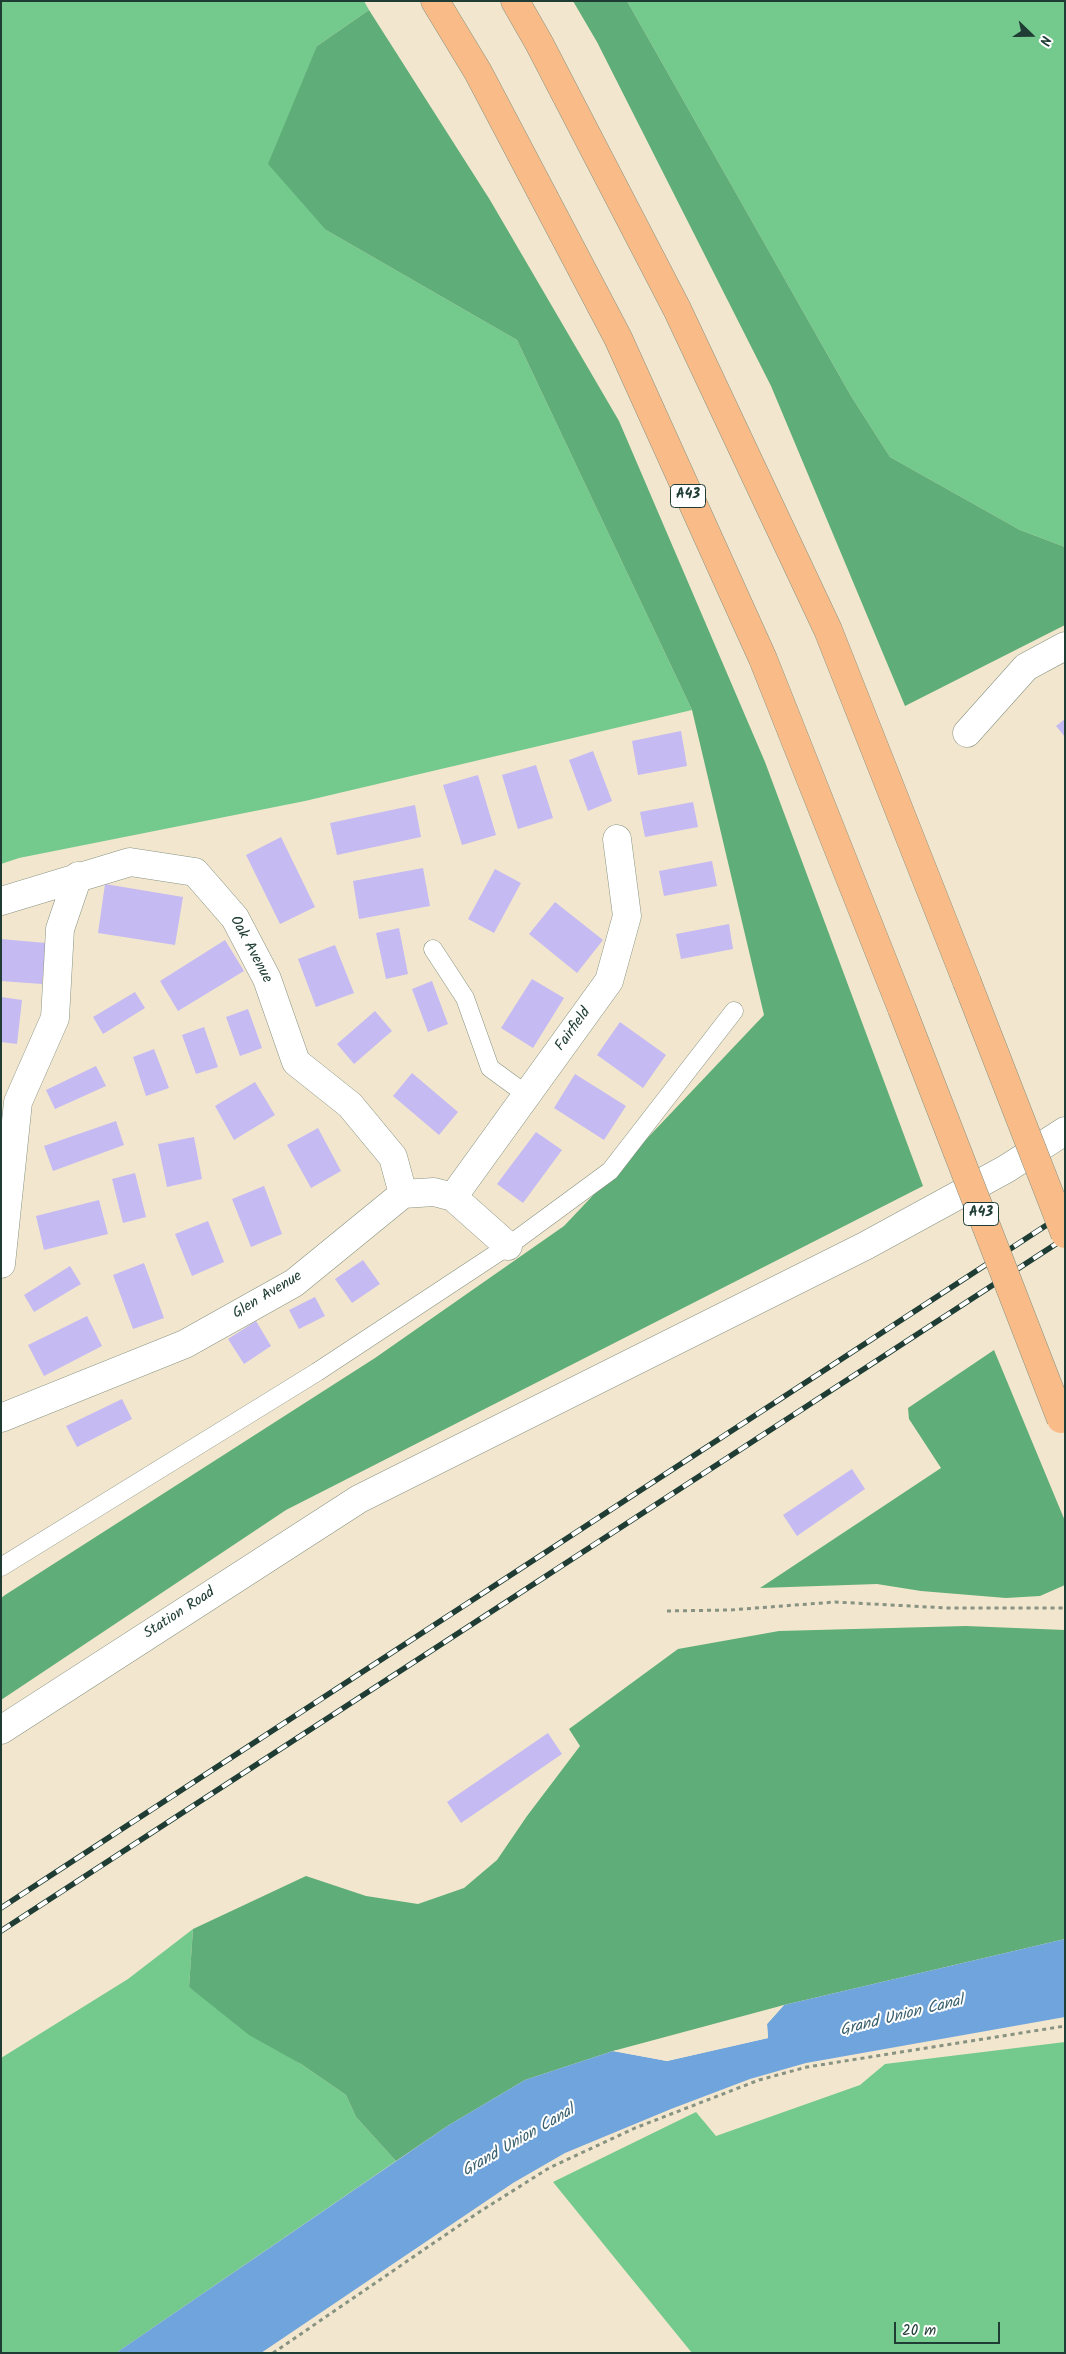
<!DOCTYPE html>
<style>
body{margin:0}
#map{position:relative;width:1066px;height:2354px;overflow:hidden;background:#f2e7ce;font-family:Kalam,sans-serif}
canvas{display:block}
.frame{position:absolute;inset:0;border:2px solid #1f3d34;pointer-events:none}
.north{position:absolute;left:1006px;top:10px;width:50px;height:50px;-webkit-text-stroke:4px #fff;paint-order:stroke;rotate:112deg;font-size:14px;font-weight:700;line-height:20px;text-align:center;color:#1f3d34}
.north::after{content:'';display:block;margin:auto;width:18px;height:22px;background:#1f3d34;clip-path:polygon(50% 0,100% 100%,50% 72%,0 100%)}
.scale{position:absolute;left:894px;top:2322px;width:106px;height:22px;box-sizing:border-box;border:2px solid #1f3d34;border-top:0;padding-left:6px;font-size:15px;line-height:18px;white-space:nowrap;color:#1f3d34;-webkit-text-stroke:4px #fff;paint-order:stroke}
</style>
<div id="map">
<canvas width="1066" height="2354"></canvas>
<div class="frame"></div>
<div class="north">N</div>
<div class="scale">20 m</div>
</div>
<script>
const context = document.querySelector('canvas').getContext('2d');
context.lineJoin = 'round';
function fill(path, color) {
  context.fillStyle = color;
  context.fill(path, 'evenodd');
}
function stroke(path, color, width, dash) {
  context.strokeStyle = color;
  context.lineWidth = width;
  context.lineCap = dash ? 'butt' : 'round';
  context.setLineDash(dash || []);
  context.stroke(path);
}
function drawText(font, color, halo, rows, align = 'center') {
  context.font = font + ' Kalam,sans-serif';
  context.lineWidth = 4;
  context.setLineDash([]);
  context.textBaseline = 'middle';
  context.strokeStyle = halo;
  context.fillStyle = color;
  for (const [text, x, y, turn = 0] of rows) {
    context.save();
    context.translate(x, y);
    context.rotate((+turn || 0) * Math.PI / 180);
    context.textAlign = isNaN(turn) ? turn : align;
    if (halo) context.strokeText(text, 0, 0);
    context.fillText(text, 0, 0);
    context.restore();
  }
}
fill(new Path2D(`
 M1,1H364L369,10L317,46L326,230L517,340L692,710L305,801L19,858L1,864Z
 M627,1H1065V547L1020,530L890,457L851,396Z
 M193,1929L189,1987L346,2095L356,2117L396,2161L116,2353H1V2058L128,1979Z
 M1065,2042V2353H692L553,2182L696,2112L716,2136L860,2085L885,2064Z`), '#74c98d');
fill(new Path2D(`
 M573,1H627L851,396L890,457L1020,530L1065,547V625L905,706L771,386L597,42Z
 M369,10L490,200L619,421L765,762L923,1186L286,1510L1,1700V1598L5,1595L375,1358L564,1226L764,1015L692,710L517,340L326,230L268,164L317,46Z
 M994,1350L1065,1521V1585L1040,1596L1006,1598L921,1591L877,1584L760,1588L941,1468L909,1419L908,1408Z
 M966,1626L1065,1630V1939L784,2005L613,2051L525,2080L449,2125L396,2161L356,2117L346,2095L301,2064L249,2035L189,1987L193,1929L306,1876L366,1896L418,1904L464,1888L497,1860L527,1816L580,1746L569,1729L678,1649L779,1631Z`), '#5fad78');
fill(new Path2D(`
 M1065,1939V2017L806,2063L750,2079L671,2109L565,2153L513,2183L261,2353H116L449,2125L525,2080L613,2051L667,2061L768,2038L767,2024L784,2005Z`), '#70a4dc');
fill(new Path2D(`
 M784,2005L767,2024L768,2038L667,2061L613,2051L619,2050L667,2059L765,2036V2023L779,2007Z`), '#f2e7ce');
fill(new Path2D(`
 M1065,719V737L1056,726Z
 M681,731L687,766L638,775L632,741Z
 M593,751L612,801L588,811L569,760Z
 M536,765L553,818L518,829L502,775Z
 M478,775L496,835L462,845L443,785Z
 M693,802L698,827L645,837L640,812Z
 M415,805L421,837L337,855L330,823Z
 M281,837L315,907L280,924L246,855Z
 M712,861L717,886L664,896L659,871Z
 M423,868L430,906L359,919L353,881Z
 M495,869L521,883L494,933L468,919Z
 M105,884L183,897L175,945L98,933Z
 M555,902L603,940L577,973L529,934Z
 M729,924L733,949L681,959L676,934Z
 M399,928L408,974L386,979L376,933Z
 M1,939L46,943L42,984L1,981Z
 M225,940L244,971L178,1011L160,981Z
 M335,945L354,993L316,1007L298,959Z
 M532,979L564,998L533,1048L501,1028Z
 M432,981L448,1024L428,1032L412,989Z
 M135,992L145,1008L103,1034L93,1017Z
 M1,997L22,1000L17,1044L1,1042Z
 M248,1009L262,1048L240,1056L226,1017Z
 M375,1011L392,1031L354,1064L337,1044Z
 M620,1022L666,1055L643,1088L597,1055Z
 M204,1027L218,1067L196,1074L182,1035Z
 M154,1049L169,1088L146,1096L133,1057Z
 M96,1066L106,1086L55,1109L46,1090Z
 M412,1073L458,1112L439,1135L393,1096Z
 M575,1074L626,1106L604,1140L554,1108Z
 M255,1082L275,1115L234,1140L215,1106Z
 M116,1121L124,1145L53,1171L44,1146Z
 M318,1128L341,1171L311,1188L287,1145Z
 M536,1132L562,1150L523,1203L497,1184Z
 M194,1137L202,1179L167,1187L158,1144Z
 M135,1173L146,1217L123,1223L112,1179Z
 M264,1186L282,1234L251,1247L232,1199Z
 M99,1200L108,1234L44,1250L36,1216Z
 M208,1221L224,1262L192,1276L175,1234Z
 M363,1260L380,1284L352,1303L335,1279Z
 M144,1263L164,1318L133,1329L113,1275Z
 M70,1266L81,1284L34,1312L24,1295Z
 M315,1297L325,1316L299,1329L289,1310Z
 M87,1316L102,1346L44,1376L28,1345Z
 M256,1321L271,1346L244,1364L228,1339Z
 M122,1399L132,1419L77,1447L66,1426Z
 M852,1469L865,1489L797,1536L783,1515Z
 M548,1733L562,1754L461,1823L447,1802Z`), '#c5baf2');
const lane = new Path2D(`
 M433,949L465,998L490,1068L527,1095
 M1,1567L317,1372L508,1246L610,1171L734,1011`);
const street = new Path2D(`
 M967,733L1026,667L1065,646
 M1,901L130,862L195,872L235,918L267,979L296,1062L350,1105L393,1157L403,1194
 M453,1197L609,981L627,916L617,839
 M1,1264L18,1102L55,1018L60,929L78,876
 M1,1418L185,1344L294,1283L403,1194L434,1192L453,1197L508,1246
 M1,1730L359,1499L865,1246L1006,1169L1065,1131`);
const highway = new Path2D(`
 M435,1L478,72L618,338L763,659L902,1009
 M515,1L539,43L677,309L828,630L967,982`);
stroke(lane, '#889281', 19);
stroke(street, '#889281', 29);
stroke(highway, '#889281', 29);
stroke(new Path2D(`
 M667,1611L730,1610L835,1602L947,1608H1065
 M273,2353L476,2214L549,2168L635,2128L759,2080L807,2067L1065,2026`), '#889281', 3, [4, 4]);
stroke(lane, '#fff', 18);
stroke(street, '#fff', 28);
stroke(highway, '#f9bc89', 28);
const rail = new Path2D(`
 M1,1908L1065,1213
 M1,1931L1065,1238`);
stroke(rail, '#1f3d34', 5.5);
stroke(rail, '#fff', 4, [11]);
const highwayBridge = new Path2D(`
 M967,982L1065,1234
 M902,1009L1061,1419`);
stroke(highwayBridge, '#889281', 29, []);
stroke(highwayBridge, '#f9bc89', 28);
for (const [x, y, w] of [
 [688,496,35],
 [981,1214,35]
]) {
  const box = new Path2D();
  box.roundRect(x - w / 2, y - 11.5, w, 23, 4);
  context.fillStyle = '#fff';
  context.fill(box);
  stroke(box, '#1f3d34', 1);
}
drawText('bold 14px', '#1f3d34', null, [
 ["A43",688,496],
 ["A43",981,1214]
]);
drawText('15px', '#1f3d34', '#fff', [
 ["Oak Avenue",250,950,62],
 ["Fairfield",574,1030,-54],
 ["Glen Avenue",268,1296,-31],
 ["Station Road",180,1614,-33]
]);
drawText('italic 16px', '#3b616f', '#fff', [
 ["Grand Union Canal",902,2017,-14],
 ["Grand Union Canal",519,2142,-30]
]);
</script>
